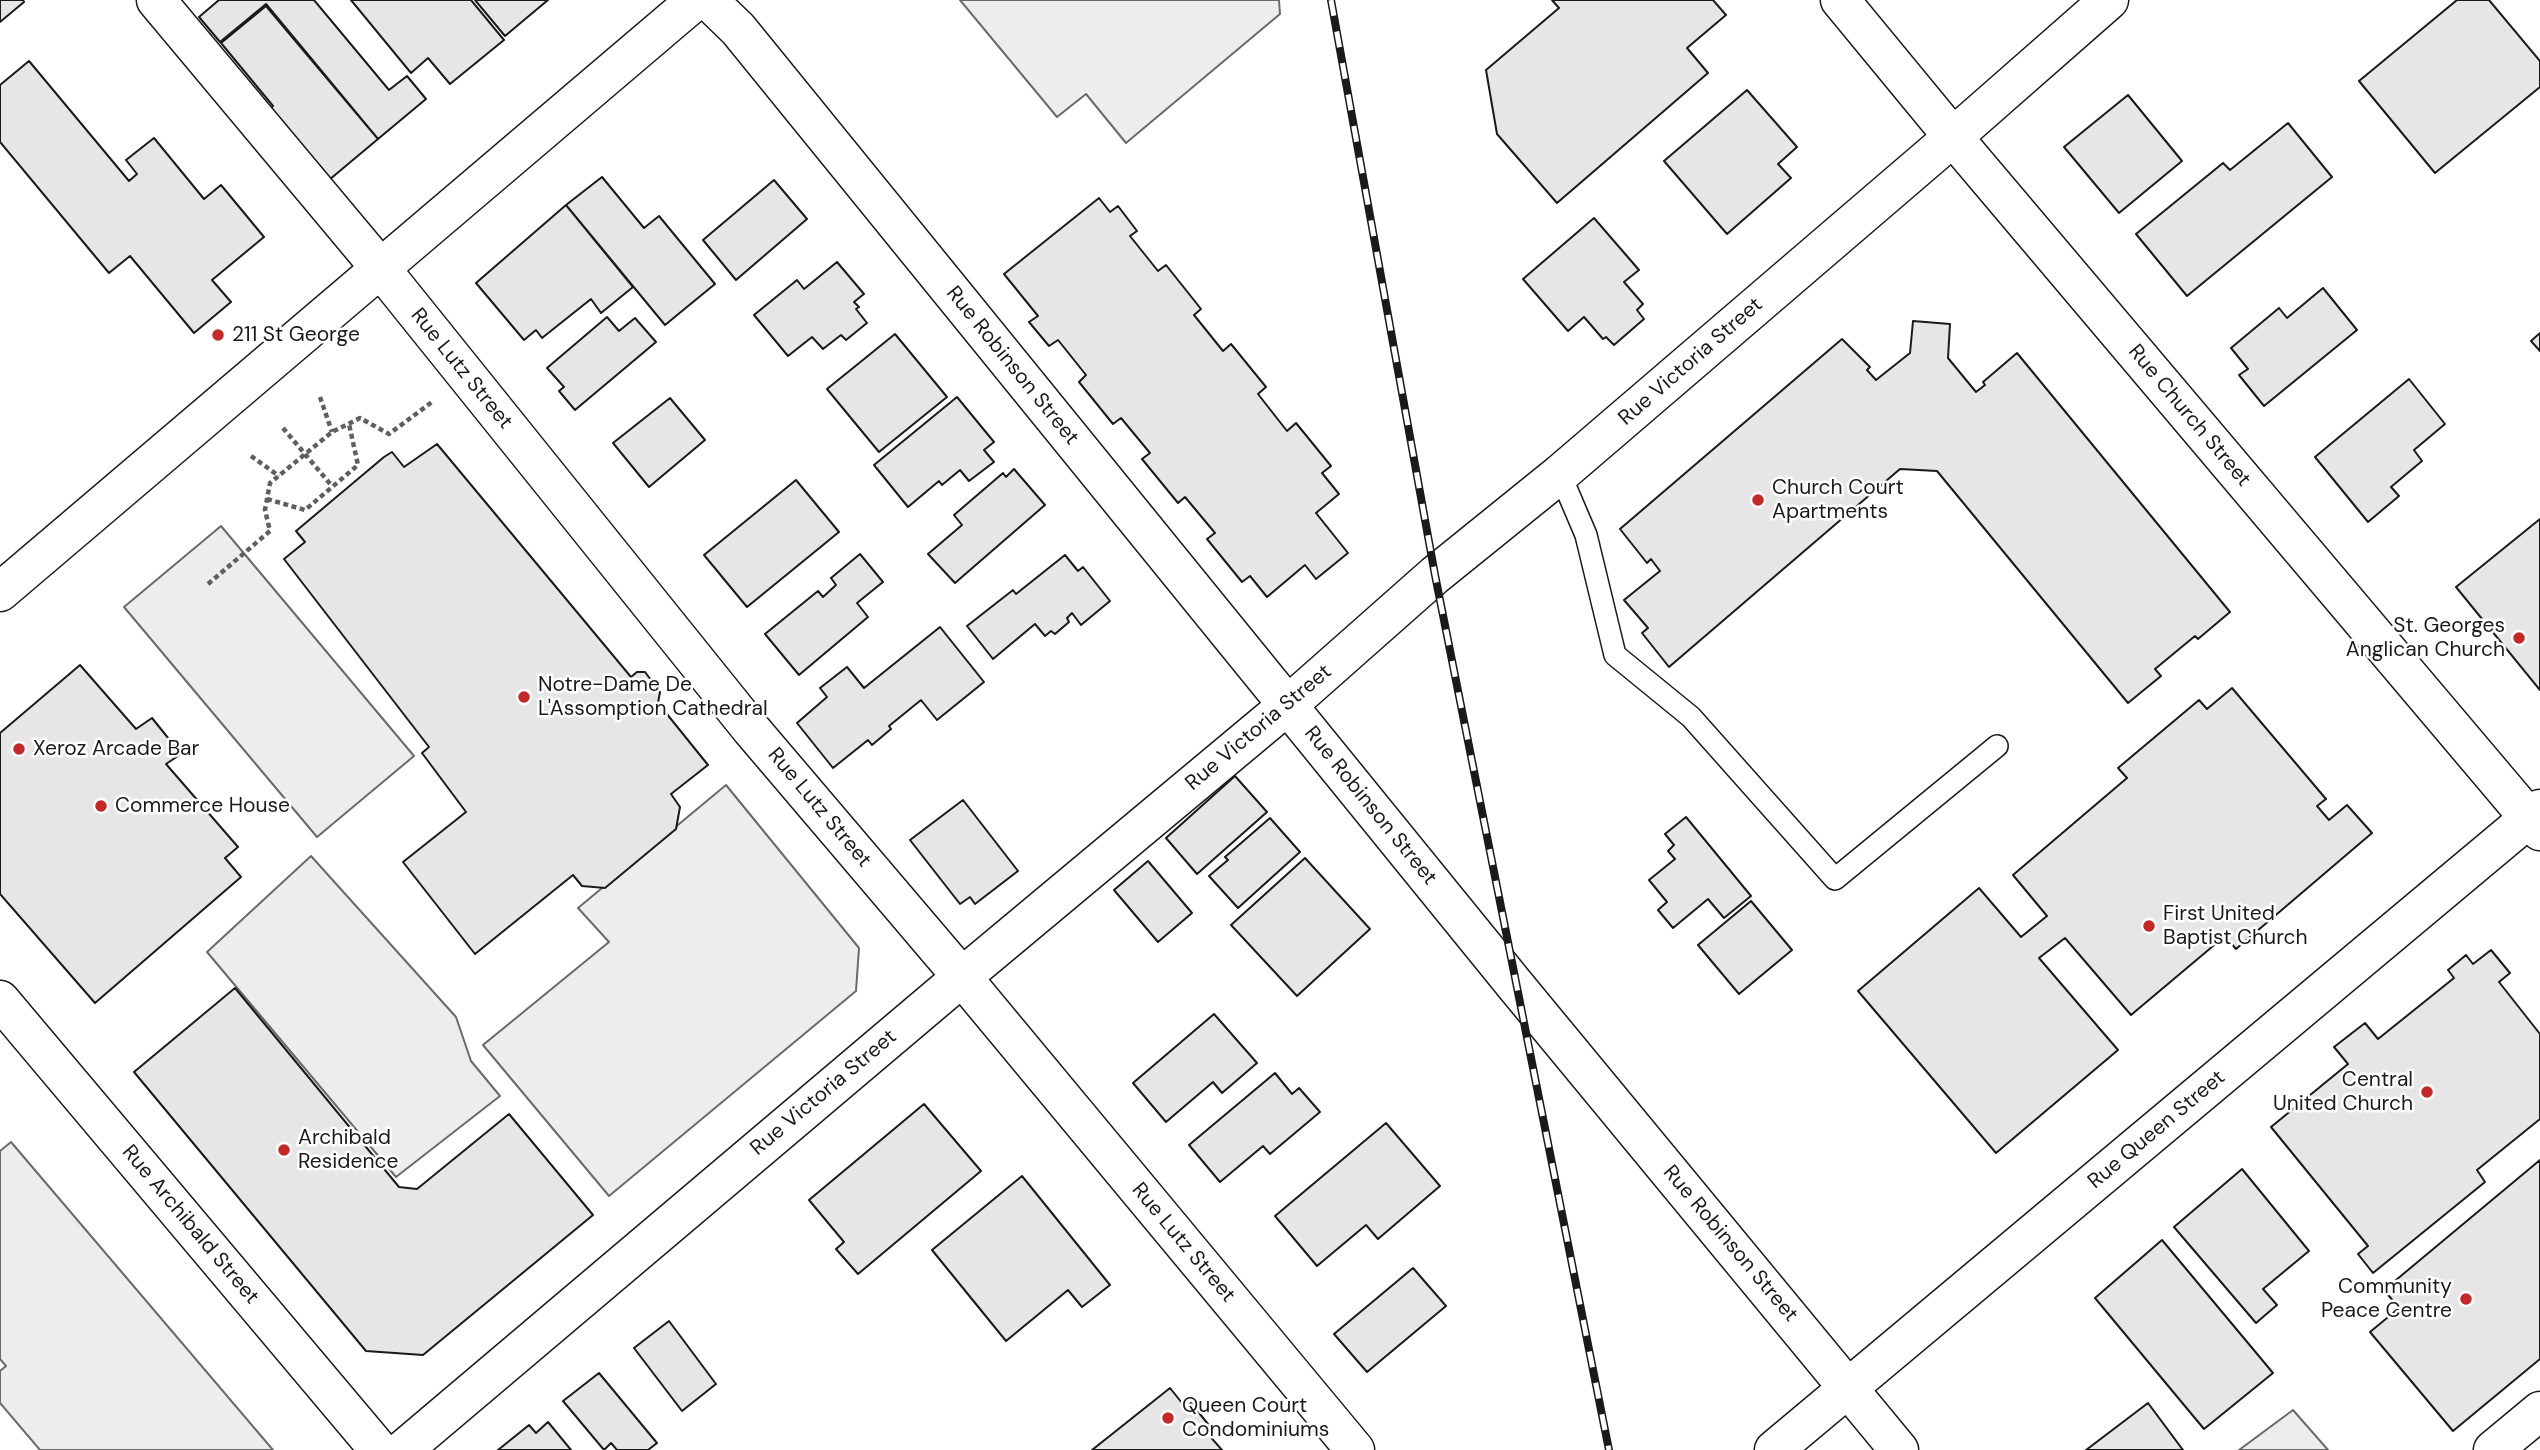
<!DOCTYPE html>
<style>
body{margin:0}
canvas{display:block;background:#fff}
</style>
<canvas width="2540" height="1450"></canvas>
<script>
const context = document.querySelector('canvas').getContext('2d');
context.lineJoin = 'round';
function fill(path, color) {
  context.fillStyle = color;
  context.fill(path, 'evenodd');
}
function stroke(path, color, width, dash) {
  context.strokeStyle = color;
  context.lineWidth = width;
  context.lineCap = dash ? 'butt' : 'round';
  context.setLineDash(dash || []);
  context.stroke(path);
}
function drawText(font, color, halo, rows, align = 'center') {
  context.font = font + ' "DM Sans",sans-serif';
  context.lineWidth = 5;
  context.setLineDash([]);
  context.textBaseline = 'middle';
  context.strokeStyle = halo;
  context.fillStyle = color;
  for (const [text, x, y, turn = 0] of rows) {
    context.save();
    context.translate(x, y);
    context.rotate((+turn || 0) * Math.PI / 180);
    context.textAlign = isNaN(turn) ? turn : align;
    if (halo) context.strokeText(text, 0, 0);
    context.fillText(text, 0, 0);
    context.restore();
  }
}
const built = new Path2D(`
 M960,0H1279L1280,14L1126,143L1086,94L1057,117Z
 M221,526L414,756L317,837L124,607Z
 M726,785L859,948L856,991L609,1196L483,1045L609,942L578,908Z
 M311,856L456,1017L471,1061L500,1096L396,1177L207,952Z
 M11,1142L273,1450H40L0,1403V1371L6,1366L0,1359V1151Z
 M2293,1410L2328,1450H2239Z`);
fill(built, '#ededed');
stroke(built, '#6a6a6a', 2);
const building = new Path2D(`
 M0,0H23L24,2L0,22Z
 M219,0H314L389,90L407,76L426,99L378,139L266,4L220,42L199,17Z
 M351,0H471L504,40L450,84L428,58L411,73Z
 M475,0H548L505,36Z
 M1552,0H1713L1726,15L1687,48L1708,73L1557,203L1497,134L1486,70L1559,8Z
 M2457,0H2489L2540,61V87L2435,173L2359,81Z
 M266,6L378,139L329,180L270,109L273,106L221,43Z
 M29,61L129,181L137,174L126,160L154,138L204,199L221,185L264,237L212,280L231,302L194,333L130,256L109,273L0,142V85Z
 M1747,90L1797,147L1778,164L1791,178L1727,234L1664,161Z
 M2128,95L2182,161L2119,213L2064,147Z
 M2288,123L2332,177L2187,296L2136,234L2223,163L2230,170Z
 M602,177L644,228L659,216L715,284L665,325L566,205Z
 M774,180L807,219L736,280L703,240Z
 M1099,198L1110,212L1118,206L1137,231L1130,236L1158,271L1166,265L1201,309L1194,315L1223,351L1231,344L1266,387L1258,394L1287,431L1296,423L1331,466L1322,473L1339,494L1316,513L1348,553L1316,579L1305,565L1267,597L1250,576L1242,582L1207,539L1215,533L1185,497L1178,503L1142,459L1150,453L1121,418L1113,424L1079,382L1086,375L1058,340L1049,346L1029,322L1038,316L1004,274Z
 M566,205L633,287L601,313L591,299L542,338L536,330L524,340L476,283Z
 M1594,218L1639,270L1624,282L1643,304L1637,310L1644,319L1614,345L1606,337L1603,339L1584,317L1568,331L1523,279Z
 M837,262L864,294L854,302L859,307L856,309L867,323L846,340L841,335L823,349L812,337L788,356L754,315L797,280L804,289Z
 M2323,288L2357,330L2264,406L2239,375L2248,369L2231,348L2279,308L2287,318Z
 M607,317L619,331L635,318L656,342L575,410L559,391L564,387L547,368Z
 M1913,321L1950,324L1948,358L1976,392L1985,385L1983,382L2017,353L2230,612L2198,639L2195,636L2155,669L2161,676L2128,703L1937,471L1900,469L1669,667L1642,633L1648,628L1624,600L1660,571L1651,559L1647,563L1620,529L1842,339L1870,367L1867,370L1876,380L1910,353Z
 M2540,333V351L2531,341Z
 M895,334L947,397L879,452L827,389Z
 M2409,379L2445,424L2414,450L2422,461L2391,487L2399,496L2368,522L2315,457Z
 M957,397L994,442L984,450L994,462L969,481L960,470L942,485L939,481L908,507L874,465Z
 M670,398L705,440L649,487L613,443Z
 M437,444L631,677L637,672H645L660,692L658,703L708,765L671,794L680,807L676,829L605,888L582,886L573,875L475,954L403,862L466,812L422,753L429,747L284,559L305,542L296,531L384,457L392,452L404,467Z
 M1014,469L1045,505L955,583L928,554L962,525L954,515L1003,473L1006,477Z
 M796,480L839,532L747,607L704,555Z
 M2540,519V690L2456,587Z
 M860,554L883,582L857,603L868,617L799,675L765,634L818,591L823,597L836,585L831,578Z
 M1065,555L1078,571L1083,567L1110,601L1081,625L1072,613L1067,618L1069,622L1055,634L1051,631L1045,636L1035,624L993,659L967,626L1013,590L1016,594Z
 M940,627L984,682L937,720L921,700L889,726L891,729L872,745L868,740L833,768L797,723L827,697L820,688L847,667L864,688Z
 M80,665L136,729L152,718L181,754L166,764L238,847L225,858L241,877L95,1003L0,894V733Z
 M2232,688L2326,799L2317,806L2329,820L2347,805L2372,833L2236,949L2225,936L2131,1015L2065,938L2039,958L2118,1050L1996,1153L1858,991L1979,888L2021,937L2047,916L2013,875L2127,778L2118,768L2199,700L2207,709Z
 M1235,776L1267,812L1197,874L1166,838Z
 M963,800L1018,871L975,904L970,897L960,904L910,840Z
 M1686,817L1751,896L1724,918L1708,899L1673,928L1658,910L1667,902L1649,880L1675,859L1668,851L1674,845L1665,834Z
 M1270,818L1300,852L1238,908L1209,876L1228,860L1225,857Z
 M1305,858L1370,929L1297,996L1231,925Z
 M1148,861L1192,913L1158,942L1114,890Z
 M1751,901L1792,950L1739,994L1698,945Z
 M2491,950L2510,973L2499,982L2540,1034V1119L2477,1170L2485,1182L2373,1273L2358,1254L2368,1246L2271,1127L2348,1064L2334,1047L2365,1023L2378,1039L2454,978L2448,970L2466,955L2473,964Z
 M235,988L399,1187L417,1189L509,1114L593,1215L423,1355L366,1351L134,1072Z
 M1214,1014L1257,1063L1222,1093L1213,1082L1166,1122L1133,1083Z
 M1275,1073L1292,1094L1299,1088L1320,1112L1270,1154L1263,1146L1220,1182L1189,1145Z
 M924,1104L981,1171L858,1274L836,1249L844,1242L809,1200Z
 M1386,1123L1440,1186L1378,1239L1366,1225L1317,1266L1275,1216Z
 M2540,1160V1359L2453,1431L2370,1332L2399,1308L2384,1290Z
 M2242,1169L2309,1251L2263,1289L2277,1305L2256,1323L2174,1227Z
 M1022,1176L1110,1285L1082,1307L1068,1290L1006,1341L932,1250Z
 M2162,1240L2273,1373L2204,1429L2095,1298Z
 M1413,1268L1446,1306L1367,1372L1334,1334Z
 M669,1321L716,1384L682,1411L634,1348Z
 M599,1373L657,1443L648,1450H617L611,1443L604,1450L563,1401Z
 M1170,1388L1186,1408L1191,1403L1212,1429L1207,1433L1222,1450H1092Z
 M2148,1403L2183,1450H2086Z
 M548,1422L571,1450H498L529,1425L536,1433Z`);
fill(building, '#e6e6e6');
stroke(building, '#1a1a1a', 2);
const lane = new Path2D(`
 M1560,474L1586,535L1615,655L1691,717L1835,879L1997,746`);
const street = new Path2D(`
 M156,0L381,269
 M708,0L738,29L1515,985L1899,1450
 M1840,0L1953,137L2540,831
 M0,1000L379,1450
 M403,1450L962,977L1288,705L1435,575L1560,474L1953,137L2109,0
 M1774,1450L2540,809
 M2493,1450L2540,1411`);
const secondary = new Path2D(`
 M381,269L751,729L962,977L1355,1450
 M0,592L696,0`);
stroke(lane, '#1a1a1a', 24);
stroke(street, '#1a1a1a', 41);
stroke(secondary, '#1a1a1a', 41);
stroke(new Path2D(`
 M320,397L332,432
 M283,428L332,486
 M251,456L279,476
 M267,499L305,510L358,465L349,424
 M208,584L270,531L265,510L270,483L332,432L360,418L389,434L432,402`), '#5f5f5f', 4.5, [5, 3.5]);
stroke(lane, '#fff', 21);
stroke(street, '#fff', 38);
stroke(secondary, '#fff', 38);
const rail = new Path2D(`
 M1331,0L1435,575L1609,1450`);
stroke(rail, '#1a1a1a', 8);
stroke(rail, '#fff', 5, [16]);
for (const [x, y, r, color] of [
 [218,335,7,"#c62828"],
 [1758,500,7,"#c62828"],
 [2519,638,7,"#c62828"],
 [524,697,7,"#c62828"],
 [19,749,7,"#c62828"],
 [101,806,7,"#c62828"],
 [2149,926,7,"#c62828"],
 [2427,1092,7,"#c62828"],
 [284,1150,7,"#c62828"],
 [2466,1299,7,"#c62828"],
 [1168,1418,7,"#c62828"]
]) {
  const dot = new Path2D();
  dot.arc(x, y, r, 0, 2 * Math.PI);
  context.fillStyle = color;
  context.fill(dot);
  stroke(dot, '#fff', 2.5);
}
drawText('21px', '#1a1a1a', '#fff', [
 ["211 St George",232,335],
 ["Church Court",1772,488],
 ["Apartments",1772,512],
 ["St. Georges",2505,626,"right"],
 ["Anglican Church",2505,650,"right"],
 ["Notre-Dame De",538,685],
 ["L'Assomption Cathedral",538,709],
 ["Xeroz Arcade Bar",33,749],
 ["Commerce House",115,806],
 ["First United",2163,914],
 ["Baptist Church",2163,938],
 ["Central",2413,1080,"right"],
 ["United Church",2413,1104,"right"],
 ["Archibald",298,1138],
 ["Residence",298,1162],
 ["Community",2452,1287,"right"],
 ["Peace Centre",2452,1311,"right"],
 ["Queen Court",1182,1406],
 ["Condominiums",1182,1430]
], 'left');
drawText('21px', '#1a1a1a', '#fff', [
 ["Rue Victoria Street",1691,362,-41],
 ["Rue Robinson Street",1012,366,51],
 ["Rue Lutz Street",461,369,51],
 ["Rue Church Street",2189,416,50],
 ["Rue Victoria Street",1259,728,-40],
 ["Rue Robinson Street",1370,806,51],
 ["Rue Lutz Street",819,808,50],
 ["Rue Victoria Street",824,1093,-40],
 ["Rue Queen Street",2157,1130,-40],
 ["Rue Archibald Street",190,1225,50],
 ["Rue Lutz Street",1183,1243,50],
 ["Rue Robinson Street",1730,1244,50]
]);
</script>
